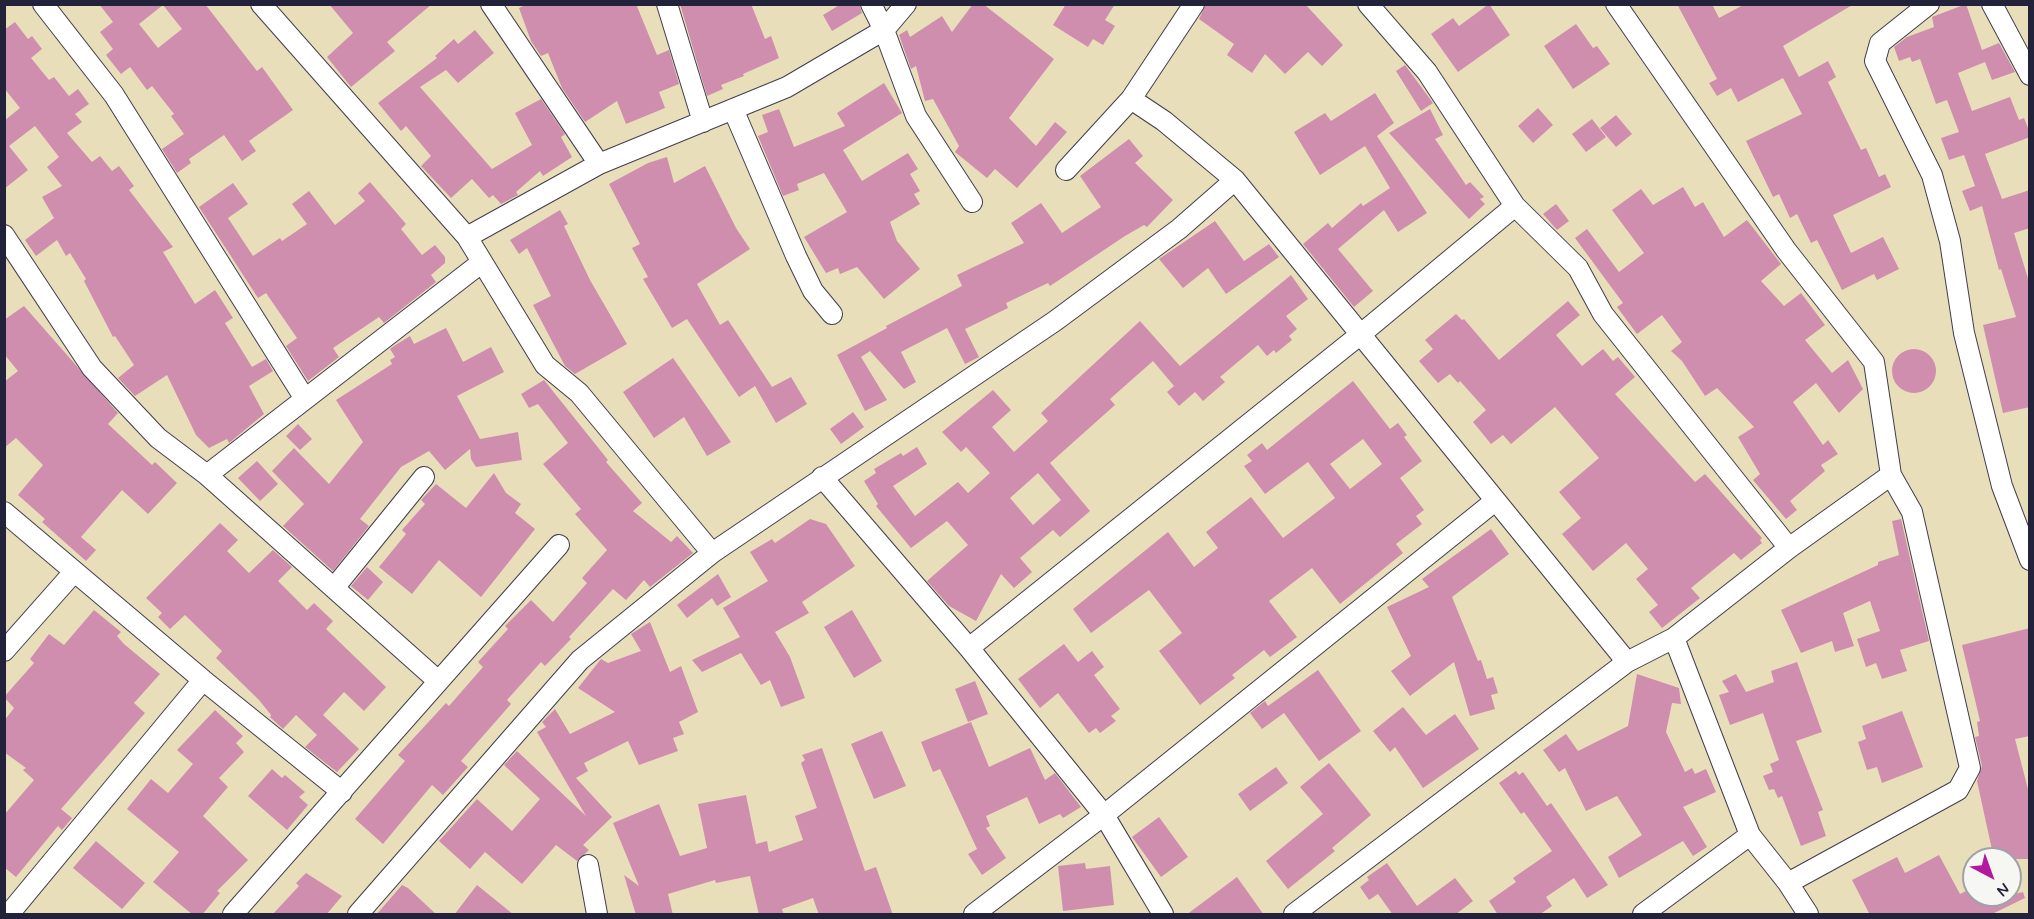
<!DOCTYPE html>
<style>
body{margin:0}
#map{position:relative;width:2034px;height:919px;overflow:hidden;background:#e8deba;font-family:Mynerve,sans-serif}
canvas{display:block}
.frame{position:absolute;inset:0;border:6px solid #22223b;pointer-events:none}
.north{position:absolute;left:1962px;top:847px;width:60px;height:60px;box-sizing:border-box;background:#f6f6f2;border:2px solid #a1a1a9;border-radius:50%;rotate:139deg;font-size:16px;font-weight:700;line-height:24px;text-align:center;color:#22223b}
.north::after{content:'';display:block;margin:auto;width:21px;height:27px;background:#b5179e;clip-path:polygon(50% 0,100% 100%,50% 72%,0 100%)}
</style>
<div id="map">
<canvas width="2034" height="919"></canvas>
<div class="frame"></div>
<div class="north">N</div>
</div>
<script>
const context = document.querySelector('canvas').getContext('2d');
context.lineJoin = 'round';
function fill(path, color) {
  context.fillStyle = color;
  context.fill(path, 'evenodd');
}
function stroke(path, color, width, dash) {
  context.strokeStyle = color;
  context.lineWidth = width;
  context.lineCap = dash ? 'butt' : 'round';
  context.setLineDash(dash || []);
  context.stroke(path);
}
fill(new Path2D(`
 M99,4H205L257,71L262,67L293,110L249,141L256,151L242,161L224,135L189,159L191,163L177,173L162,149L184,134L171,116L174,114L152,86L147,90L130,67L121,74L106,55L113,49L100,32L113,22ZM163,5L182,29L158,48L139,24Z
 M329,4H432L387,42L395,51L351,87L327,57L353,33Z
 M527,4H636L657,55L669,50L679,84L659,92L665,108L626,124L617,101L585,122L562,88L548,53L541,56L531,41L519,8Z
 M680,4H751L765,39L771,36L779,58L743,74L744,76L721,85L723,89L707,96Z
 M841,4H859L862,13L832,31L823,15Z
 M973,4H983L1054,59L1009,118L1036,146L1055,122L1067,132L1017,188L995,169L987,178L955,152L959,146L933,99L925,101L916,66L911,69L899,35L907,30L910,37L942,16L952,32Z
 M1066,4H1115L1105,20L1115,26L1103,45L1093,39L1088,47L1053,25Z
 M1206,4H1305L1343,45L1322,66L1308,52L1285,74L1265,54L1252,73L1227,55L1234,44L1199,19Z
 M1489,4L1510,35L1458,72L1431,34L1453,18L1459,26Z
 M1677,4H1712L1719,18L1745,4H1854L1783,46L1799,77L1828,61L1836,77L1828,82L1861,150L1866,148L1879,177L1885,174L1891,187L1833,215L1851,253L1883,237L1899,269L1877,280L1874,274L1842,290L1817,240L1811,243L1797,214L1790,218L1779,194L1773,197L1746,141L1802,114L1783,78L1738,102L1731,88L1717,96L1709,83L1717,79Z
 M1966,4L1982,50L1999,43L2015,72L1992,80L1985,62L1958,73L1972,111L2010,97L2019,120L2024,118L2030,133V137L1985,154L2002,199L2030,190V228L2014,233L2030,285V407L2003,413L1983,325L2016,317L2001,269L1999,270L1982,206L1970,211L1962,191L1975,186L1964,155L1949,160L1941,138L1959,132L1947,100L1936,104L1920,59L1912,62L1910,57L1899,61L1894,47L1907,37L1934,27L1932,17Z
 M15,22L28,39L32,36L42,49L31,58L49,80L54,77L69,96L78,89L89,104L75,114L82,122L67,133L92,162L100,156L112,171L119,166L134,186L129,190L173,247L163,252L195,304L215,290L233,318L225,323L252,367L266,359L273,371L249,386L264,414L229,443L227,439L209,448L196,435L167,375L135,396L118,378L134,365L115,336L113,337L84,281L86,279L70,253L66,256L57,240L36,256L25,240L54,218L42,197L62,186L47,167L59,157L35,126L9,146L28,170L4,189V121L20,108L4,88V30Z
 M1576,24L1593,48L1597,46L1610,64L1573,89L1544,46Z
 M475,30L494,53L458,83L446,70L420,87L492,169L532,145L515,113L541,99L565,134L561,137L572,157L543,176L540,171L516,192L518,195L501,204L493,195L489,198L472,179L451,198L421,166L431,156L406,126L401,131L378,103L437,58L435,56L454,39L458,44Z
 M1405,65L1433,103L1421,111L1396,71Z
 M884,83L902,113L843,150L862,181L908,153L918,169L910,174L920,191L914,194L920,204L890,222L897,241L920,269L884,299L857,267L840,274L838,268L826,273L804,237L847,212L824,173L797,184L799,190L783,196L758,136L768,132L762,115L779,109L794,147L845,126L837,113Z
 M1375,93L1394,123L1377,136L1427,213L1398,232L1384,210L1338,249L1373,291L1354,307L1303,244L1328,223L1332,228L1361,203L1363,206L1390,188L1365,146L1320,175L1294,132L1325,113L1331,121Z
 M1538,108L1553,125L1533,143L1518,126Z
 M1430,109L1443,135L1435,139L1466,185L1470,182L1484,197L1480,199L1485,204L1469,219L1389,133Z
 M1616,115L1632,134L1616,147L1600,128Z
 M1592,119L1606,137L1586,152L1572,134Z
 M1129,139L1143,156L1135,163L1173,200L1147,227L1144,225L1125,236L1050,286L1048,283L1006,303L1008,308L965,329L979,357L965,364L947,328L901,352L916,382L904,389L870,351L861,357L887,400L865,411L837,355L887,328L886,326L962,286L957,275L1024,243L1011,223L1041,203L1062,233L1101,207L1080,176Z
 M667,157L674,183L705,166L736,228L750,249L697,284L720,325L728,320L772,387L791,377L807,404L776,423L755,386L739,397L687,319L672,328L643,279L648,277L632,248L640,244L609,184L648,163Z
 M370,182L406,224L401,229L422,255L435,245L445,257V263L431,275L436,282L384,323L379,317L333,348L339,357L308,381L286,346L297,338L266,293L258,298L199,207L233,183L248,204L228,218L253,256L280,238L282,241L307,224L292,204L309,191L335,225L365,201L358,193Z
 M1683,187L1695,207L1703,202L1724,237L1747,220L1781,264L1761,281L1784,306L1801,293L1825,325L1805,340L1832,373L1848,360L1863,389L1839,413L1816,383L1793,402L1823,445L1828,440L1838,454L1821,465L1825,471L1790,501L1797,510L1786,519L1753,480L1760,474L1738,437L1754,427L1717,388L1705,396L1682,361L1671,351L1682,342L1662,315L1637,334L1617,307L1623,303L1575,238L1587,229L1619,272L1644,253L1612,210L1641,189L1653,205Z
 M1556,204L1569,221L1557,230L1543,214Z
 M560,210L568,224L564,226L590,280L627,344L575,374L565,366L533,305L551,296L527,248L519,254L510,240Z
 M1215,221L1244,261L1269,244L1279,257L1226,294L1208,268L1183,288L1159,259Z
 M1291,275L1308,299L1286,316L1297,329L1289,336L1292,340L1276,353L1274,350L1267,356L1258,345L1220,377L1225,382L1203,401L1195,392L1179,406L1167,392L1174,386L1153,361L1110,399L1115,405L1050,463L1090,511L1060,537L1053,530L1020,558L1032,572L1014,588L1001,574L976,621L949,606L927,581L968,545L947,521L911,548L876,506L878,504L864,481L876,473L874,469L901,453L903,456L917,447L927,464L893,486L915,516L958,482L968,493L990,473L966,447L961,452L942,432L993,390L1011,410L992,427L1014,452L1048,421L1041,413L1140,321L1180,366ZM1038,473L1061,500L1033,525L1010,498Z
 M1568,301L1580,315L1556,335L1582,366L1603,349L1613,361L1618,357L1635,377L1615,394L1695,482L1705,474L1762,538L1760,540L1762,543L1741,560L1734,553L1691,588L1700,598L1662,628L1649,612L1658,605L1636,579L1648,569L1626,543L1593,571L1562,534L1581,518L1559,492L1599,458L1555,407L1511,444L1503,435L1491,444L1473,422L1486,410L1460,381L1458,383L1450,374L1438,383L1419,361L1433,349L1425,340L1456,314L1462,320L1464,319L1499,360Z
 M24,306L118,413L108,424L152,465L155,462L177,483L148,514L122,490L81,537L96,550L86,561L42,522L45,519L18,495L43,465L16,438L4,448V382L18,371L4,354V320Z
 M446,328L463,362L491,347L504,372L457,396L480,439L518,432L522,460L476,467L471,459L470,449L445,470L429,451L401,467L360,519L369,526L333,571L283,526L304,504L272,471L294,448L329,484L363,442L336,400L392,364L390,360L395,357L390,349L394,346L410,336L414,344Z
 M1892 371a22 22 0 1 1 44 0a22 22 0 1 1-44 0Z
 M673,358L731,442L707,456L684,417L654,438L623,392Z
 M544,380L608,460L606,462L642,503L633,511L671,542L677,536L693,553L650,587L644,580L626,600L613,589L569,637L571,639L545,666L541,662L507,700L511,704L461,761L468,767L443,795L432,785L383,844L355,819L405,761L398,755L446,703L449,706L483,667L478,662L508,629L505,626L531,600L553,622L587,583L582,578L607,550L575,514L581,509L543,464L568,443L538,404L529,408L521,394Z
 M1353,381L1390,429L1398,423L1407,435L1404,437L1422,461L1400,478L1424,510L1416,516L1422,524L1396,544L1403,553L1340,604L1312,568L1269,601L1297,637L1270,657L1264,650L1232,675L1235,678L1200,705L1159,651L1182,633L1149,590L1091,633L1073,609L1168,532L1194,567L1218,548L1206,532L1251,497L1283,538L1335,498L1308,462L1265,494L1244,466L1252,461L1247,455L1262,443L1267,450ZM1363,439L1382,464L1350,489L1330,464Z
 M853,412L864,427L841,444L830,429Z
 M298,424L312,439L300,450L286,436Z
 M257,461L278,484L260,501L238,478Z
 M494,473L506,493L521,504L515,513L535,529L481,597L439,560L412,594L379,567L406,534L402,530L425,504L421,500L436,484L466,508Z
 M810,519L826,524L855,566L802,602L809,613L775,632L790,657L805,698L781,707L770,680L761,685L741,653L702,672L692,660L740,637L723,608L768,581L750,552L772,539L775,543Z
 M1901,519L1929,641L1900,650L1907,671L1882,679L1876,663L1866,667L1857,639L1880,631L1870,601L1843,613L1854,646L1835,652L1832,641L1801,653L1781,610L1878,565V562L1899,555L1892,521Z
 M220,523L238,540L227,551L249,573L273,550L292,567L278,581L307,610L314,603L333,621L326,629L386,687L364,711L344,692L323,715L359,749L337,772L305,747L317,735L296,715L283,729L270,717L271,715L259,700L216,658L222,651L185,615L170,629L158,617L162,613L146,598Z
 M1491,529L1509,554L1452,597L1478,661L1481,660L1487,679L1493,677L1498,693L1491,695L1495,709L1470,716L1454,662L1410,696L1391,671L1411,656L1387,607L1429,587L1422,579Z
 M367,567L383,582L368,600L351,586Z
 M718,574L731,597L717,606L712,598L687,618L677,605Z
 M94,610L121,632L117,636L124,644L160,674L134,703L145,713L61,809L72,818L62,830L58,826L16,877L4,867V815L34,780L23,770L26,768L4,752V721L14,708L4,697L34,663L30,659L49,634L64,645Z
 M852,610L882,661L854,678L824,627Z
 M650,622L670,672L681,666L698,712L679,722L684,734L673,738L678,751L639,765L628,741L584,763L588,771L576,778L612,817L583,845L589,850L577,861L556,845L522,884L485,852L470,869L439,841L477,799L512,831L540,799L504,765L517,751L586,816L537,732L546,727L542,722L555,709L570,734L615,712L578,688L601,659L608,663L641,651L631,634Z
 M2030,628V736L2015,739L2030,797V859H1994L1977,781L1982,766L1975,737L1979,736L1977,722L1980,721L1962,645Z
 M1064,644L1078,662L1092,651L1104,667L1094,675L1120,709L1111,716L1116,721L1100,733L1096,728L1089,733L1058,693L1040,708L1018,679Z
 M1797,662L1822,732L1796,741L1823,810L1818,812L1826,836L1801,846L1782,796L1778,798L1774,789L1769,790L1763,776L1773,772L1770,764L1779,760L1763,713L1730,725L1719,695L1729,692L1722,681L1736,674L1746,692L1774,682L1771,671Z
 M1318,670L1361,731L1319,761L1284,713L1262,729L1250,713L1265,701L1268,706Z
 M1637,674L1679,688L1681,704L1672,703L1666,732L1685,772L1692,768L1695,774L1706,769L1716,792L1683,807L1707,847L1693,856L1683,841L1619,878L1608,857L1642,835L1617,796L1586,811L1565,768L1559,772L1543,750L1566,734L1578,751L1628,726Z
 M975,681L988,714L968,722L955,689Z
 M1403,707L1426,735L1455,714L1479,749L1423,788L1395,747L1390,752L1373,731Z
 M215,710L243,736L236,743L244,752L219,778L228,787L203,816L248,860L217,891L220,893L202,915H193L153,882L179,852L127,809L151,779L168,793L193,764L177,750Z
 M1902,711L1923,767L1882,783L1877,767L1867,770L1858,742L1866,739L1862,726Z
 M971,722L989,767L1030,748L1045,780L1055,773L1081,807L1063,818L1060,814L1039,824L1027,797L986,816L990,826L986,828L1006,858L982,875L968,854L977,849L940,769L933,772L921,742Z
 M882,731L906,786L874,799L851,744Z
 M822,748L865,871L876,867L893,915H819L813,898L782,909L784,915H759L750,876L716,883L715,880L668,894L673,915H636L624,875L639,886L613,823L659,804L680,856L707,848L698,804L746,795L756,844L767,841L769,852L803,840L795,816L817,808L801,763L805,760L802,755Z
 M1329,763L1371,815L1332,848L1335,851L1288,889L1266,861L1323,814L1300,787Z
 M1276,767L1288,783L1250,811L1238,794Z
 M272,769L282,778L285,775L305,792L299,797L308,805L287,830L248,796Z
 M1516,771L1519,775L1523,772L1547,806L1551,803L1608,885L1587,898L1574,878L1546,897L1552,906L1539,915H1498L1489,901L1516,882L1513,878L1552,851L1524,812L1521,814L1499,783Z
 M1159,817L1188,857L1161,877L1132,837Z
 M96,841L145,883L122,909L73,868Z
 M1939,855L1960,894L1974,887V895H1989L1991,899L2023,892L2025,898L1990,915H1870L1852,880L1897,857L1905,873Z
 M1085,863L1086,869L1110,866L1114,905L1063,911L1058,866Z
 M1387,863L1417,906L1455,878L1473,901L1455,915H1393L1378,894L1369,900L1360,887L1369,880L1367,877Z
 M306,873L342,896L326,915H272L299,886L296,883Z
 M1237,877L1264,915H1186Z
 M402,885L408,888L437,915H376Z
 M477,885L514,915H454Z`), '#d08eae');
const minor = new Path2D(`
 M43,4L114,95L305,399
 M261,4L467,237L545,365L579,393L712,553
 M491,4L599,164
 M667,4L703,122
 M871,4L884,30L916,116L972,202
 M1368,4L1427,72L1515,206L1578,268L1603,314L1789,548
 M1929,4L1880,43L1875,61L1932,175L1950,241L1964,333L2002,486L2030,560
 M1992,4L2030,75
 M1131,99L1164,121L1235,180L1627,662
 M733,109L796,256L813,291L832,314
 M1066,170L1131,99L1194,4
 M4,235L92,368L158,438L207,475L437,680
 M467,237L599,164L787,87L884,30L906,4
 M207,475L481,263
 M822,477L969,648L1104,815L1163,914
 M4,512L203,680L342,792
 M334,588L424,477
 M1674,638L1750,835L1788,883L1808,914
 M969,648L1361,334L1515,206
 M4,651L74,572
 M588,865L597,914
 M1788,883L1958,790L1970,768L1912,512L1891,475
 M9,914L203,680
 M233,914L559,545
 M358,914L580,660L712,553L1055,321L1179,229L1235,180
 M974,914L1104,815L1495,501
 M1294,914L1627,662L1674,638L1789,548L1891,475L1874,362L1786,250L1616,4
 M1643,914L1750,835`);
stroke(minor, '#403e4e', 22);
stroke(minor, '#fff', 20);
</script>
